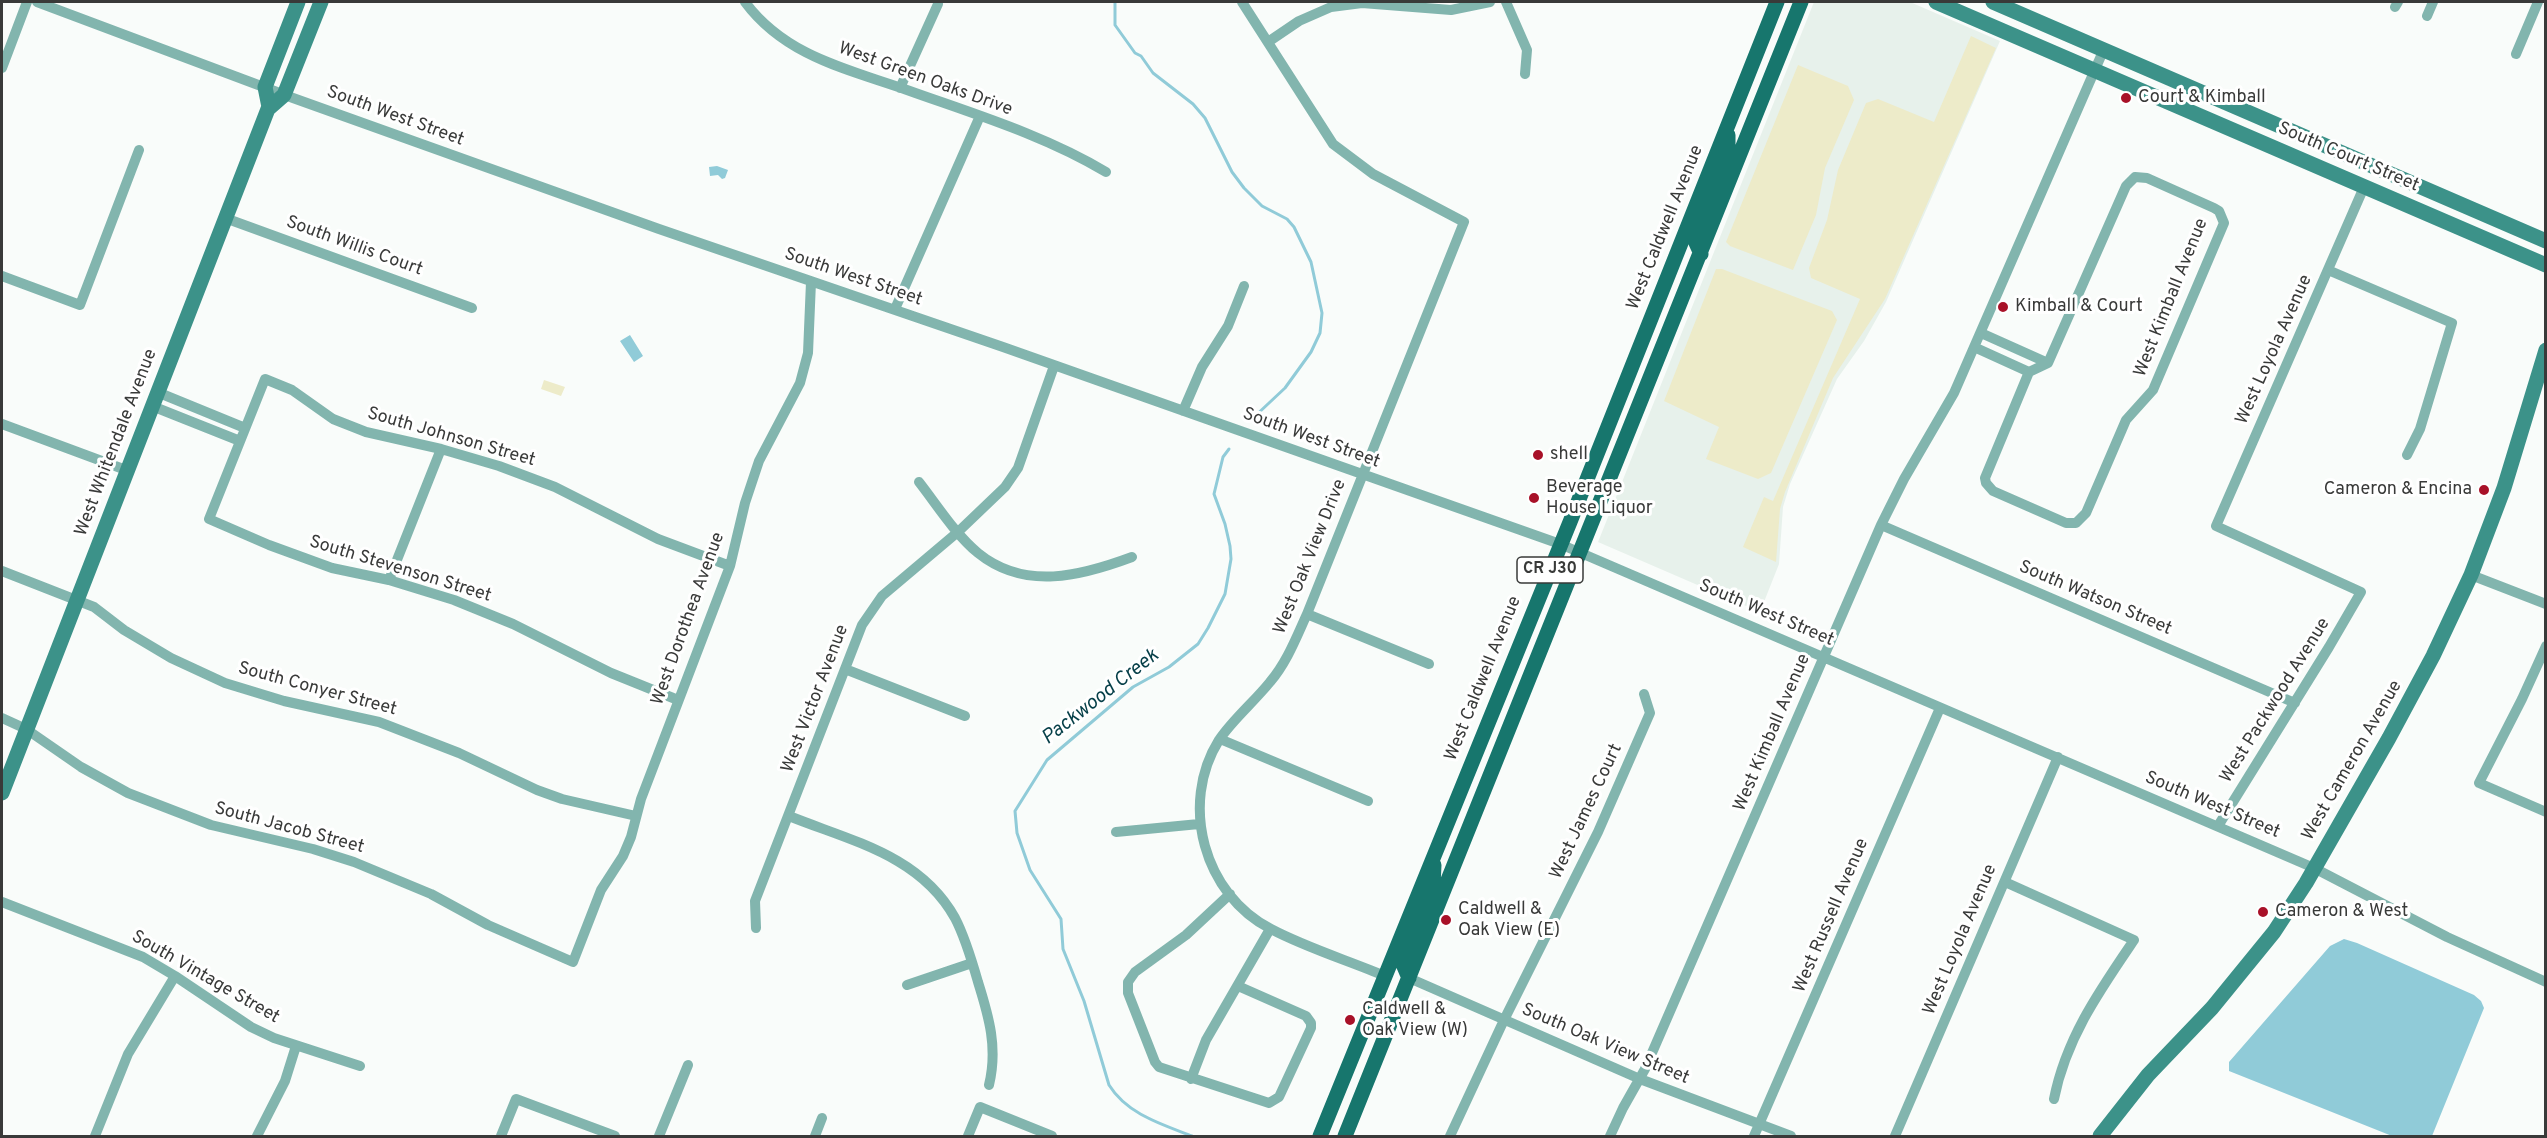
<!DOCTYPE html>
<style>
body{margin:0}
#map{position:relative;width:2547px;height:1138px;overflow:hidden;background:#f9fcfa;font-family:Overpass,sans-serif}
canvas{display:block}
.frame{position:absolute;inset:0;border:3px solid #393a39;pointer-events:none}
</style>
<div id="map">
<canvas width="2547" height="1138"></canvas>
<div class="frame"></div>
</div>
<script>
const context = document.querySelector('canvas').getContext('2d');
context.lineJoin = 'round';
function fill(path, color) {
  context.fillStyle = color;
  context.fill(path, 'evenodd');
}
function stroke(path, color, width, dash) {
  context.strokeStyle = color;
  context.lineWidth = width;
  context.lineCap = dash ? 'butt' : 'round';
  context.setLineDash(dash || []);
  context.stroke(path);
}
function drawText(font, color, halo, rows, align = 'center') {
  context.font = font + ' Overpass,sans-serif';
  context.lineWidth = 6;
  context.setLineDash([]);
  context.textBaseline = 'middle';
  context.strokeStyle = halo;
  context.fillStyle = color;
  for (const [text, x, y, turn = 0] of rows) {
    context.save();
    context.translate(x, y);
    context.rotate((+turn || 0) * Math.PI / 180);
    context.textAlign = isNaN(turn) ? turn : align;
    if (halo) context.strokeText(text, 0, 0);
    context.fillText(text, 0, 0);
    context.restore();
  }
}
fill(new Path2D(`
 M1814,2H1910L2000,41L1886,302L1864,341L1837,379L1790,484L1783,507L1779,564L1760,612L1598,542Z`), '#e7f1eb');
fill(new Path2D(`
 M1971,36L1996,48L1885,299L1833,378L1785,492L1780,509L1776,562L1743,547L1764,497L1773,501L1860,299L1811,278L1809,268L1827,220L1838,170L1866,103L1878,99L1934,122Z
 M1798,65L1848,86L1854,100L1825,168L1816,215L1793,270L1730,246L1726,242Z
 M1716,269H1722L1832,311L1837,320L1771,473L1758,479L1706,459L1719,427L1664,401Z
 M544,380L565,387L561,396L541,389Z`), '#edebc9');
fill(new Path2D(`
 M717,166L728,170L725,178L722,179L718,175L710,176L709,167Z
 M630,335L643,356L634,362L620,341Z
 M2344,939L2357,943L2474,995L2481,1001L2484,1008L2432,1136H2392L2229,1071V1062L2330,946Z`), '#90cbd8');
stroke(new Path2D(`
 M1115,2V25L1135,53L1141,56L1153,73L1193,104L1205,118L1232,172L1244,188L1262,206L1287,219L1294,227L1311,262L1322,313L1320,333L1311,352L1285,388L1253,418
 M1192,1136C1161,1124 1127,1114 1109,1085L1084,1001L1063,949L1061,919L1030,870L1017,833L1015,811L1047,760L1133,687L1169,667L1198,644L1208,628L1225,594L1231,559L1230,546L1225,524L1214,494L1223,457L1229,449`), '#90cbd8', 3);
stroke(new Path2D(`
 M37,2L293,98L659,229L1003,347L1560,544L2314,868L2447,937L2546,982
 M745,2C785,56 847,69 907,90C974,114 1044,135 1106,172
 M1242,2L1333,144L1373,174L1464,222L1307,614C1296,638 1287,662 1270,682C1254,702 1233,719 1219,740C1179,804 1204,895 1271,929C1307,948 1347,960 1385,976
 M1506,2L1527,50L1525,74
 M2395,7L2398,2
 M2427,16L2433,2
 M1268,42L1299,21L1331,7L1362,3L1451,10L1490,2
 M2516,54L2538,2
 M2,68L27,2
 M900,88L938,4
 M2135,177L2147,178L2214,208L2219,211L2224,223L2153,390L2126,420L2086,513L2076,523H2066L1993,491L1986,483L1985,478L2029,372L2048,363L2126,186Z
 M225,218L472,308
 M2328,270L2452,323L2420,429L2407,455
 M2,276L80,305L139,150
 M895,309L980,116
 M1981,333L2048,363
 M1974,347L2029,372
 M157,392L245,428
 M152,406L240,441
 M1183,411L1202,367L1228,326L1244,286
 M2,424L126,470
 M919,482C937,505 955,534 978,553C1025,591 1081,576 1132,557
 M1881,525L2295,703
 M2,571L94,607L124,630L171,658L225,683L284,701L379,722L459,753L537,790L562,799L636,816
 M2471,575L2546,604
 M389,580L441,449
 M1307,614L1429,664
 M2546,646L2522,699L2479,783L2546,812
 M845,669L965,716
 M678,700L611,673L513,624L454,600L389,580L332,568L269,545L209,519L265,379L292,390L333,419L366,432L441,449L499,466L555,487L658,539L730,566
 M2,718L26,729L81,767L128,793L211,825L313,849L354,862L431,894L488,925L573,962L601,890L623,856L631,837L641,799L730,566L745,503L759,461L800,383L808,353L811,282
 M1220,739L1368,801
 M789,816C851,841 920,855 955,918C965,937 972,961 978,982C989,1017 998,1048 989,1085
 M2218,826L2329,647L2361,592L2216,526L2364,187
 M1116,832L1199,824
 M2005,882L2134,940C2100,990 2066,1038 2054,1099
 M1230,894L1186,935L1135,972L1128,982V993L1155,1062L1159,1067L1269,1103L1279,1097L1311,1028V1023L1306,1016L1238,986
 M2,902L143,957L175,976L251,1027L274,1038L360,1066
 M756,928L755,901L862,625L882,596L959,531L1005,487L1018,468L1054,366
 M1409,978L1640,1079L1791,1136
 M907,985L972,963
 M1191,1079L1206,1040L1270,929
 M95,1136L128,1054L175,976
 M257,1136L285,1081L296,1046
 M501,1136L516,1099L615,1136
 M659,1136L688,1065
 M815,1136L822,1118
 M968,1136L980,1107L1052,1136
 M1450,1136L1504,1020L1598,832L1650,713L1644,694
 M1610,1136L1623,1108L1645,1069L1881,525L1904,479L1954,393L2104,49
 M1754,1136L1940,708
 M1895,1136L2058,757`), '#82b5ae', 10);
stroke(new Path2D(`
 M1936,2L2546,265
 M1993,2L2546,241
 M269,107L265,87L298,2
 M2,793L268,109L284,95L321,2
 M2100,1136L2148,1075L2212,1008L2274,932L2306,883L2389,738L2433,656L2471,575L2504,488L2546,350`), '#3c9289', 15);
stroke(new Path2D(`
 M1701,254L1696,243L1697,235L1728,155V135
 M1409,978L1403,964L1433,886L1434,865
 M1320,1136L1570,522L1777,2
 M1345,1136L1801,2`), '#17766d', 15);
for (const [x, y, r, color] of [
 [2126,98,6,"#a81128"],
 [2003,307,6,"#a81128"],
 [1538,455,6,"#a81128"],
 [2484,490,6,"#a81128"],
 [1534,498,6,"#a81128"],
 [2263,912,6,"#a81128"],
 [1446,920,6,"#a81128"],
 [1350,1020,6,"#a81128"]
]) {
  const dot = new Path2D();
  dot.arc(x, y, r, 0, 2 * Math.PI);
  context.fillStyle = color;
  context.fill(dot);
  stroke(dot, '#fff', 2);
}
for (const [x, y, w] of [
 [1550,570,66]
]) {
  const box = new Path2D();
  box.roundRect(x - w / 2, y - 13, w, 26, 4.5);
  context.fillStyle = '#fff';
  context.fill(box);
  stroke(box, '#393a39', 1.5);
}
drawText('bold 16px', '#393a39', null, [
 ["CR J30",1550,570]
]);
drawText('18px', '#393a39', '#fff', [
 ["West Green Oaks Drive",925,80,20],
 ["South West Street",395,117,20],
 ["South Court Street",2348,158,23],
 ["West Caldwell Avenue",1666,228,-68],
 ["South Willis Court",354,247,20],
 ["South West Street",853,278,19],
 ["West Kimball Avenue",2172,298,-68],
 ["West Loyola Avenue",2275,350,-66],
 ["South Johnson Street",451,438,16],
 ["South West Street",1311,439,20],
 ["West Whitendale Avenue",117,443,-69],
 ["West Oak View Drive",1311,557,-68],
 ["South Stevenson Street",400,570,17],
 ["South Watson Street",2095,599,23],
 ["South West Street",1766,614,23],
 ["West Dorothea Avenue",689,619,-70],
 ["West Caldwell Avenue",1484,679,-68],
 ["South Conyer Street",317,690,15],
 ["West Victor Avenue",816,699,-69],
 ["West Packwood Avenue",2276,701,-58],
 ["West Kimball Avenue",1773,733,-67],
 ["West Cameron Avenue",2353,761,-60],
 ["South West Street",2212,806,23],
 ["West James Court",1587,812,-65],
 ["South Jacob Street",289,829,15],
 ["West Russell Avenue",1832,916,-67],
 ["West Loyola Avenue",1961,940,-67],
 ["South Vintage Street",205,978,30],
 ["South Oak View Street",1605,1045,23]
]);
drawText('18px', '#393a39', '#fff', [
 ["Court & Kimball",2138,98],
 ["Kimball & Court",2015,307],
 ["shell",1550,455],
 ["Beverage",1546,488],
 ["House Liquor",1546,509],
 ["Cameron & Encina",2472,490,"right"],
 ["Caldwell &",1458,910],
 ["Oak View (E)",1458,931],
 ["Cameron & West",2275,912],
 ["Caldwell &",1362,1010],
 ["Oak View (W)",1362,1031]
], 'left');
drawText('italic 20px', '#063f48', '#fff', [
 ["Packwood Creek",1101,698,-38]
]);
</script>
